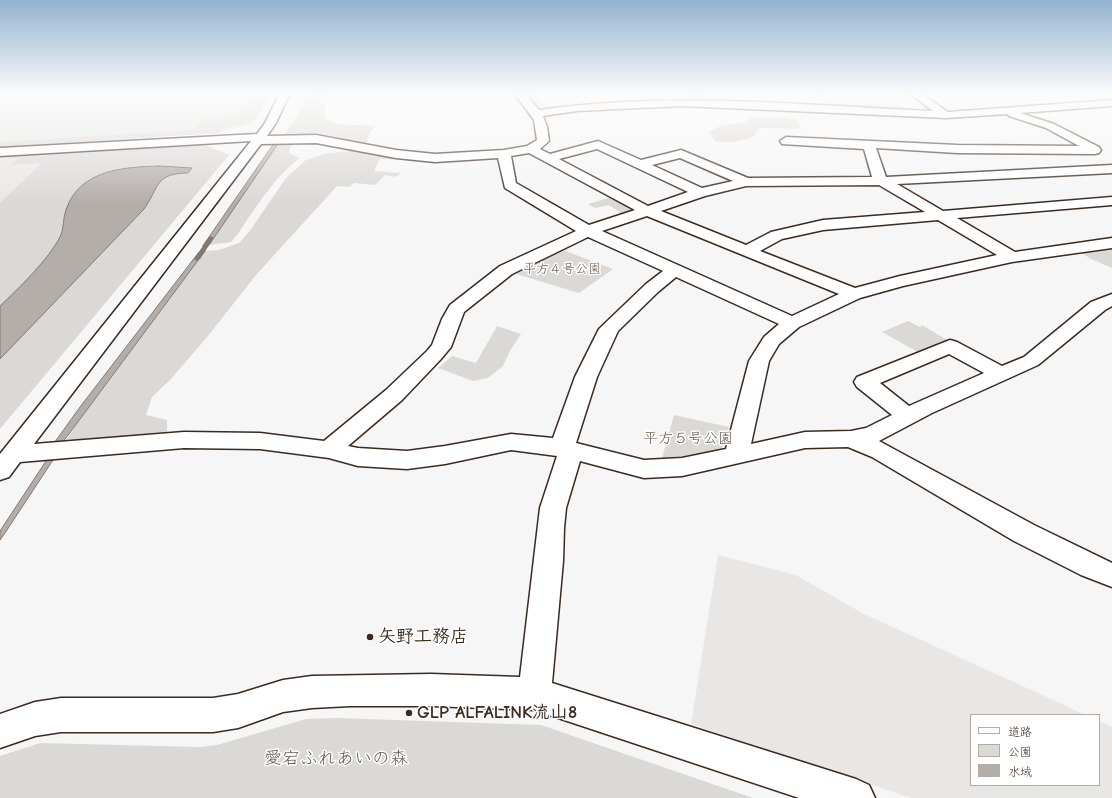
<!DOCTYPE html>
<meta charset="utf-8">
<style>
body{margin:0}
#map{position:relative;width:1112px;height:798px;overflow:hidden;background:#f7f6f6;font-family:"Comic Neue","Klee One",sans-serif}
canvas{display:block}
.legend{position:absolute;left:970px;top:714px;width:130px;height:72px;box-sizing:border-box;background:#fff;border:1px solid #b1aaa5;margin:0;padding:5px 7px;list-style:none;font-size:12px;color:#3b2a1e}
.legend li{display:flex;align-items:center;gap:8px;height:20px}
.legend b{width:20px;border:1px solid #b1aaa5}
</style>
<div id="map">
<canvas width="1112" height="798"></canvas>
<ul class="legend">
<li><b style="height:5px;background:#fff"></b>道路</li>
<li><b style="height:11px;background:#dbd9d6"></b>公園</li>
<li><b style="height:11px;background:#b4aeaa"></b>水域</li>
</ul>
</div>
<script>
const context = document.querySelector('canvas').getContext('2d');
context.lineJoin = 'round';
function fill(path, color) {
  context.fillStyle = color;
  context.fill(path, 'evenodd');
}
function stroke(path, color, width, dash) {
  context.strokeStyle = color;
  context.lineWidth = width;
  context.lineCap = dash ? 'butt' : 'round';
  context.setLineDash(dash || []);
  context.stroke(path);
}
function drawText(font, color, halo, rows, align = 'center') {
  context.font = font + ' "Comic Neue","Klee One",sans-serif';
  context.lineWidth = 3;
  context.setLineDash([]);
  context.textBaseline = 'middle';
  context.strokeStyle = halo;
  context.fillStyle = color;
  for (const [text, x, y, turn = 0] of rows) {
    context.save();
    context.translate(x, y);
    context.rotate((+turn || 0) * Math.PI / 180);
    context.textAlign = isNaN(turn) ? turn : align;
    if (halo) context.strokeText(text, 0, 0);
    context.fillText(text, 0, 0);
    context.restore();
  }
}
fill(new Path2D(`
 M0,93H269L255,120L251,124L219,133L0,147Z
 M818,95L895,97L906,111L826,107Z
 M55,155L0,208V158Z
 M718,555L796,575L864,614L1086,715H971V785H1099V721L1112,727V798H911L691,724Z`), '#e9e7e6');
fill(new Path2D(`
 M308,93H331L325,104V118L336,124L376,126L370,132L366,146L340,141L338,137L317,133L282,138L298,114Z
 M522,93H539L540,98L548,109H537Z
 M684,93H707L709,97H724L726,103L685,102Z
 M268,95C265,103 258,121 249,124C239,127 227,123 219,133L0,147V142L194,130L202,119C229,117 236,122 250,96Z
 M750,117L798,119L801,129L760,128L756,131V135C742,142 731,143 715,141L709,132L720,126L746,122Z
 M302,140L292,145L289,150V153L300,158C273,178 256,208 237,235L231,242L209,245L280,141Z
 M205,145L229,155L0,429V203L42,163L14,164L7,169L18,158H0Z
 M358,150L414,160L380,159L374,171L401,173L396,177L385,175L375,185L354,183L350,187L337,186L256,275L208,336L170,380L152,397L146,415L167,420V436L63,445L88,407L205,251L219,250L239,243L249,232L286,178L306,160L324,154Z
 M612,197L632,208L631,212L624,215L609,205L595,208L588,204Z
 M1112,248V268L1091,259L1082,253Z
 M560,249L613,269L579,293L516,274Z
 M908,321L920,327L922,325L947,340L918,352L882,332Z
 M497,326L521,334L511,349L503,366L488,378L473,381L438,368L452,356L476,363Z
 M674,415L729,427L722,448L715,454L661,462Z
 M337,718L541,725L753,798H0V756L40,743L200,747L217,745L306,719Z`), '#dbd9d6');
const water = new Path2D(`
 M276,141H280L209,245L203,246Z
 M159,166L192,168L188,173C155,173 159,188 144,209L0,359V306C19,288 48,260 60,237C64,229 63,218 66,210C79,170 123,167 159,166Z
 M205,251L60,446H52L80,407L199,252Z
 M55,457L5,533L0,540V531L48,458Z`);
fill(water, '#b4aeaa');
stroke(water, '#847972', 1);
fill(new Path2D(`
 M211,236L214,238L200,259L197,261L195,260L194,259L209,237Z`), '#847972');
const minor = new Path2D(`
 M280,93H290L276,123L267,136L316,135L396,150L435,154L504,150L527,146L537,140L534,120L514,93H524L539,110C669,91 802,105 933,111L909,93H920L948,112L1112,100V106L1020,113L1054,124L1099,147L1101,150L1099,153L1095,154L957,153L876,148L886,177L1112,165V173L897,184L943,211L1112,197V205L957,218L1015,252L1112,238V248L1012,262L903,286L860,298L799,327L779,344L769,361L751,444L805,432L851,431L866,428L892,415L857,387L854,382L857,377L950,340L957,342L1002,366L1024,357L1091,302L1112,294V306L1105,310L1038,365L932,413L879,441L1034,525L1112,563V587L1081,575L1014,541L872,457L848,447L805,448L682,476L644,478L580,461L566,508L564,528L563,561L552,683L856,779L869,785L875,798H799L534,710L431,706H350L312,708L283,712L238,728L213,732H61L35,736L0,748V714L35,702L61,698H213L238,694L283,680L312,676L431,674L520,677L540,508L557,456L511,450L445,464L407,469L358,466L329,458L260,449L184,448L20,462L9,477L0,480V454L251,141L0,156V148L257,134L265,123ZM682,106L946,118L1008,114L1009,116L1046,128L1079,146L957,145L786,137L780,141L782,144L864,149L872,177L748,178L681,150L641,160L598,141L550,154L540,149L549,141L547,127L543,116L577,111ZM316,143L396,158L435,162L498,158L505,188L576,231L500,266L450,305L442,319L432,345L427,351L386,390L324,441L260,433L184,432L34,444L261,144ZM597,149L688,192L648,206L559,159ZM529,153L635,210L589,225L516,183L511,156ZM680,158L733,181L702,188L652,165ZM879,185L925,212L823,220L771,232L746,245L661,211L705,196L746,186ZM647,216L839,294L792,316L602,231ZM938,220L997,255L900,276L855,288L760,251L782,239L823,230ZM588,237L663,271L646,284L599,329L575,377L553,438L511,434L445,446L407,451L358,448L348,446L402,400L441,359L451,347L464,312L512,274ZM676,277L779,324L764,337L749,361L726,449L682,458L644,460L576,443L597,377L618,331L658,292ZM949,354L984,373L909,406L880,383Z`);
stroke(minor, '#3b2a1e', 3);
fill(minor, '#fff');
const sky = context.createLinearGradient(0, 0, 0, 204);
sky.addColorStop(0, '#93b2cf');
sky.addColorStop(0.46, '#fbfbfb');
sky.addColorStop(1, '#fbfbfb00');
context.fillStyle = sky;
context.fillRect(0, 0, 1112, 204);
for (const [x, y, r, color] of [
 [370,637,4,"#3b2a1e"],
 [409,713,4,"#3b2a1e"]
]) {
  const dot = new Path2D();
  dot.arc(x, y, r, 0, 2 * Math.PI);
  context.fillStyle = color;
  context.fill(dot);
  stroke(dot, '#fff', 1.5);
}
drawText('13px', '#63564c', '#fff', [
 ["平方４号公園",562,269]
]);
drawText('15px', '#63564c', '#fff', [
 ["平方５号公園",688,439]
]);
drawText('bold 18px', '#3b2a1e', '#fff', [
 ["矢野工務店",378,637],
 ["GLP ALFALINK流山8",417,713]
], 'left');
drawText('18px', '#63564c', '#fff', [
 ["愛宕ふれあいの森",336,759]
]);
</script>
